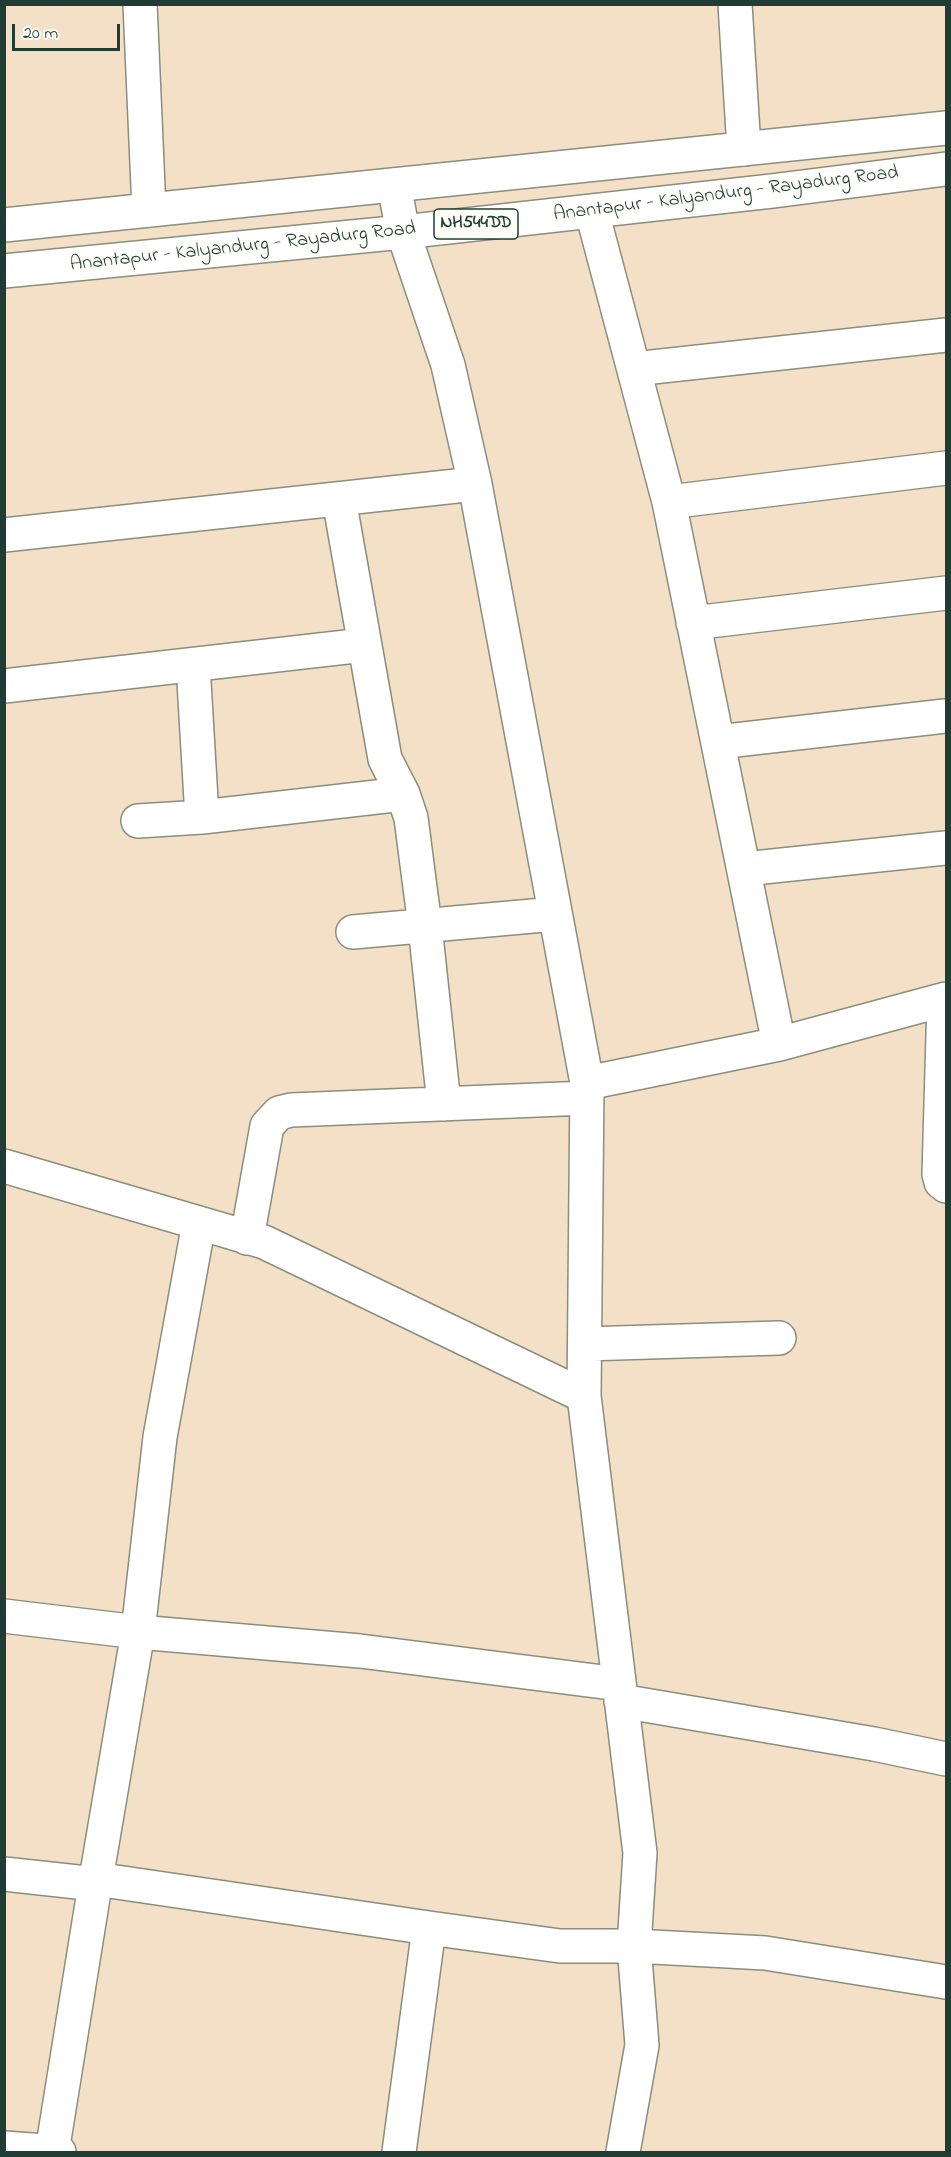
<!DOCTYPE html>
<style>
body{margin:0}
#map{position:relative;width:951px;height:2157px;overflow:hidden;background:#f3e0c6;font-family:"Indie Flower",sans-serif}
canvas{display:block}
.frame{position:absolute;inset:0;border:6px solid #1f3d34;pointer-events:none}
.scale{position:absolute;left:12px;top:24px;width:108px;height:27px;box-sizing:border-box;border:3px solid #1f3d34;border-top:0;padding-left:8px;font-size:18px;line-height:21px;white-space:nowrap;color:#1f3d34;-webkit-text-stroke:4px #fdfcf7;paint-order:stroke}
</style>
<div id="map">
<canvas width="951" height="2157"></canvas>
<div class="frame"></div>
<div class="scale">20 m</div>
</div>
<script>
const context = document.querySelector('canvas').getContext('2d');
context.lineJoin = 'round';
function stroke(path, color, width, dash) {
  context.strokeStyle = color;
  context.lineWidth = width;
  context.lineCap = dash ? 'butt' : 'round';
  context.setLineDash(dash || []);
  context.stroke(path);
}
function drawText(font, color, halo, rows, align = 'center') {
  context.font = font + ' "Indie Flower",sans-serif';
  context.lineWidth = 4.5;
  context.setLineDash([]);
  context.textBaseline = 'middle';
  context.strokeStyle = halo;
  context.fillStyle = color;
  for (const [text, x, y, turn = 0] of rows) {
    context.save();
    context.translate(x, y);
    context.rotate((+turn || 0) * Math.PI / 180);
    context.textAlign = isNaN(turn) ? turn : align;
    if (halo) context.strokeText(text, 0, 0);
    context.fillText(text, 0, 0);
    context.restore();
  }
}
const minor = new Path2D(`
 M140,4L149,210
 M735,4L744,149
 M394,185L403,232L448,365L475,484
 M634,369L946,335
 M339,499L385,759L403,794L411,818L425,926L444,1104
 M669,502L946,468
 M4,535L475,484L587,1083L584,1396L640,1853L634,1946L642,2045L623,2152
 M693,623L946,593
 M193,665L202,817
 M4,686L364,645
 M718,742L945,716
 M138,821L202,817L403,794
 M744,869L945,848
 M353,932L555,914
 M944,1000L939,1174L941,1182L946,1186
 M779,1044L946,999
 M587,1083L779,1044L669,502L592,212
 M4,1166L264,1242L584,1396
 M247,1238L267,1126L279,1113L291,1110L587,1098
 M585,1344L779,1338
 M4,1616L138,1632L160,1437L199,1223
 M621,1701L874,1744L946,1759
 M4,1874L96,1884
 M429,1928L96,1879L138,1632L360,1651L619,1684
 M4,2148L59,2152
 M52,2152L96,1879
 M399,2152L429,1928L560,1946H634L765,1953L946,1982`);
const highway = new Path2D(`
 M4,225L946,128
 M4,271L403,232L772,191L946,169`);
stroke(minor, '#898e7d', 36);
stroke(highway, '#898e7d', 36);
stroke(minor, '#fff', 33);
stroke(highway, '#fff', 33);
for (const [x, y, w] of [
 [476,224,84]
]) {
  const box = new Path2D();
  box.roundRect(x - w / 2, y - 15, w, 30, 4.5);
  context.fillStyle = '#fdfcf7';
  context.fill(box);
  stroke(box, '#1f3d34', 1.5);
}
drawText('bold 18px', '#1f3d34', null, [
 ["NH544DD",476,224]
]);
drawText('20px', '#1f3d34', '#fdfcf7', [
 ["Anantapur - Kalyandurg - Rayadurg Road",726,195,-7],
 ["Anantapur - Kalyandurg - Rayadurg Road",243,248,-6]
]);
</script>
